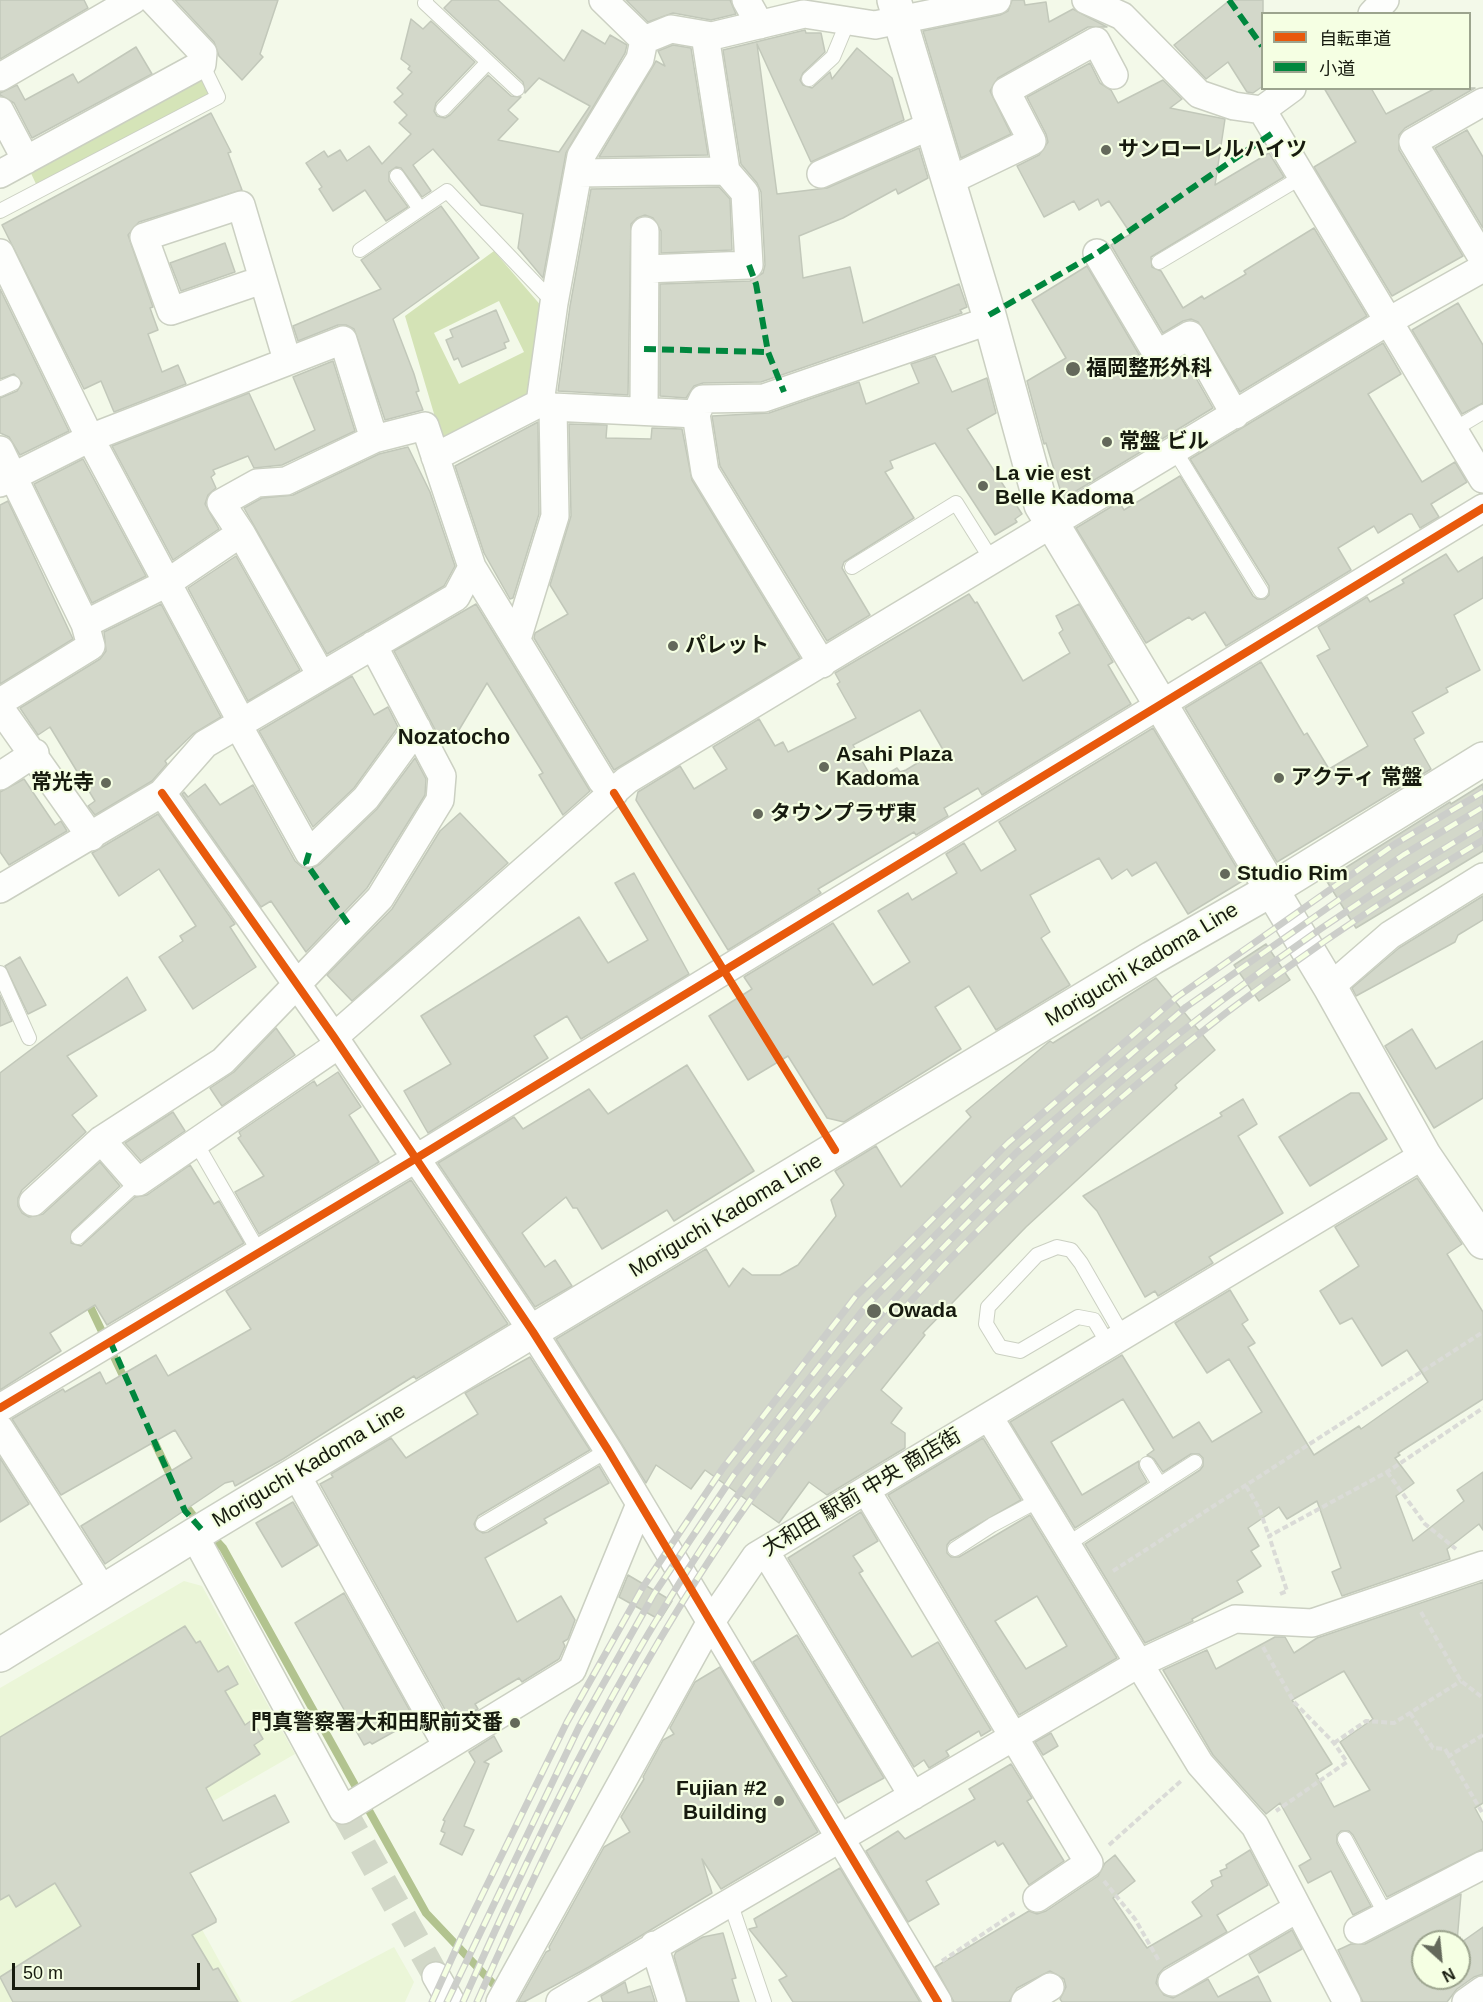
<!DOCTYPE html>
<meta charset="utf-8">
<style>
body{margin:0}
#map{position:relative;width:1483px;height:2002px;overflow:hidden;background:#f3f9e9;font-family:Arial,"Noto Sans JP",sans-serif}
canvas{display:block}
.legend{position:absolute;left:1261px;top:12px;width:210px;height:78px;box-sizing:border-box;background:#f5ffe3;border:2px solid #9ca48e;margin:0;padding:8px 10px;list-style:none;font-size:18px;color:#171b0f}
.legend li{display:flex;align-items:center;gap:12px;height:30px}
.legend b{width:30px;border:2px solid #9ca48e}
.north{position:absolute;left:1411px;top:1930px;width:60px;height:60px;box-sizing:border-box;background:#f5ffe3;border:2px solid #9ca48e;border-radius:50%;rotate:153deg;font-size:16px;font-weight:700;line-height:24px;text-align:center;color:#171b0f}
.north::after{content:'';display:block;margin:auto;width:21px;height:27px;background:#64695b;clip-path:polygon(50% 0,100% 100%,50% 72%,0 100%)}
.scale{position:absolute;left:12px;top:1963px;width:188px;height:27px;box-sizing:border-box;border:3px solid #171b0f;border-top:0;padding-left:8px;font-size:18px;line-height:21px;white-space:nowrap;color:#171b0f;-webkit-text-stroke:4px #f5ffe3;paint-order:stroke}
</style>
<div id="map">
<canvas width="1483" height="2002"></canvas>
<ul class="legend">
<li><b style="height:8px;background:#e8590c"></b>自転車道</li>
<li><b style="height:8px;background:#00873e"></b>小道</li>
</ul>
<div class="north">N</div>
<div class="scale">50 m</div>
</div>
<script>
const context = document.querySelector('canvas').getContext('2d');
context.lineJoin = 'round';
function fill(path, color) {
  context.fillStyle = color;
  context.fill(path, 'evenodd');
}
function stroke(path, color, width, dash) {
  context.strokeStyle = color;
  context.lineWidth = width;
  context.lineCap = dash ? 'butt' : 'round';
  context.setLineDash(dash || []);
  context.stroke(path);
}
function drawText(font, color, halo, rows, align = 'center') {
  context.font = font + ' Arial,"Noto Sans JP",sans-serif';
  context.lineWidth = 4.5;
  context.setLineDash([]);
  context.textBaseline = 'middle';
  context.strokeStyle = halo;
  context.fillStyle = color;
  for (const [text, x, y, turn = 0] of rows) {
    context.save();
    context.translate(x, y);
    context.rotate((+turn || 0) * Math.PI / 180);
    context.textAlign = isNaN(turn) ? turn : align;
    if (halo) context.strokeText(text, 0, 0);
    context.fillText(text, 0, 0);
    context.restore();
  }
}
fill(new Path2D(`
 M184,1581L202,1586L295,1754L151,1837L242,2002H0V1688Z
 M394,1947L414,1982L405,2002H290Z`), '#ebf6d8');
fill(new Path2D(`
 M202,78L210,93L36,184L29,169Z`), '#d5e4b8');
fill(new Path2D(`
 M494,251L549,315L537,390L443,444L405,316ZM499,301L524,352L459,384L434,333Z`), '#d4e3b6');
stroke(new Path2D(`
 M87,1300L126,1382
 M150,1433L172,1479
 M182,1501L198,1522
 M211,1535L223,1548L426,1913L500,1991`), '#b2c38f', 8);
const building = new Path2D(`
 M0,0H84L88,8L0,59Z
 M175,0H278L260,54L263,57L242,80L219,56L214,42Z
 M452,0H498L564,61L582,30L605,44L610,35L627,45L625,53L566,153L543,278L518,248L523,214L481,205L433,149L413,165L431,191L422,197L401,168L396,167L389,172V181L408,207L386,221L365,190L333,211L319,189L322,187L306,163L324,151L328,157L340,150L347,161L369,146L382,164L411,134L399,123L407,115L394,102L403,94L397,88L412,72L408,69L410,66L401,59L411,19L423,29L431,21L475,62L436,103L434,111L437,116L445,118L450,115L488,75L511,96L521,97L508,110L518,119L498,140L559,152L590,106L539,78L525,93L523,82L444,8Z
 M626,0H730L736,14L711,20L673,13L648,22Z
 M1012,0H1024L1025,5L1046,2L1049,22L1073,9L1107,27H1088L998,78L990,91L1011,134L961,158L923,31L1000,15L1008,11Z
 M1230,0H1263V86L1253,93L1247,92L1228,62L1206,79L1174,45Z
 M805,30L806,33H821L825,52L803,73L800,80L803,85L812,88L830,72L832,79L857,48L892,78L904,120L811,162L757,44L777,194L827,188L919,148L928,178L898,194L896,189L843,218L799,236L803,278L850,267L863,323L959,284L967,307L960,310L962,313L761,382L703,383L694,386L686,398L660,396V284L750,281L763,273L765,265L761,192L757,183L741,164L723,50Z
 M673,45L691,48L708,155L599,157L656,61L665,66L658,51Z
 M136,47L152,74L32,138L14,103L0,95V93L17,85L25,100L73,74L78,83Z
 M1090,63L1100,83L1111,90L1118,103L1163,80L1182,99L1170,108L1225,119L1215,185L1269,153L1284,177L1151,257L1152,267L1161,271L1183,308L1202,296L1204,299L1246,274L1244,271L1314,228L1367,316L1240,392L1198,322L1191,319L1183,321L1163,333L1111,245L1131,234L1109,201L1101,206L1098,199L1079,210L1074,201L1044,217L1017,166L1039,155L1048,142L1046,134L1027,97Z
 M1324,88H1371L1386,114L1436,88H1475L1405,128L1399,135V150L1463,256L1392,296L1314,167L1356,142Z
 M211,113L231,152L228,153L242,190L139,222L128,235L153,307L150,308L158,330L148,334L162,372L178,365L186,384L114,412L101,381L84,389L2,225Z
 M1467,130L1483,157V228L1435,148Z
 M719,187L730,199L732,250L661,253V231L653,218L645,215L637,218L631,224L628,395L558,391L570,306L591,189Z
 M441,206L479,258L393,319L414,374L419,391L416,392L423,410L385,420L354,329L346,325H338L298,341L293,326L381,289L361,260Z
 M225,243L235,272L181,291L170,263Z
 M1087,266L1144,363L1158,370L1184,357L1213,408L1063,499L1046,443L1044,444L1027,381L1066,358L1032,300Z
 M0,289L69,431L20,455L9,437L0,433V398L17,391L22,383L14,374L0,379Z
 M1458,303L1483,345V403L1462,414L1412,330Z
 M496,310L509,341L504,343L506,348L462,367L458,358L454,360L446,340L453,337L450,330Z
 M1383,343L1401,374L1368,394L1422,482L1455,462L1467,482L1431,504L1439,517L1420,528L1412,514H1409L1378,533L1374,526L1338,548L1351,570L1226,646L1205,612L1192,620L1189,617L1146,643L1076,528L1119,502L1124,510L1180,476L1253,596L1257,599H1265L1269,595V586L1190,459Z
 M935,356L952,392L987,378L996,413L967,429L1022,514L1015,519L1017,522L995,535L935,443L890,461L893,468L885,472L914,518L844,562L842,568L870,615L827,641L720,466L712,416L769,413L859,382L866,404L919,383L911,364Z
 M333,361L355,431L282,465L254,468L248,456L213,470L215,474L211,477L216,488L208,495L205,504L219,529L173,560L112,446L249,393L275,450L315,430L293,377Z
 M538,422L539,514L513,598L510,599L484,553L455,466Z
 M569,424L607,425L606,438L651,439L652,428L682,429L692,480L800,658L614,770L534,638L535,633L568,614L550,585L571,516Z
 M408,447L430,492L455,566L444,586L327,654L244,508L262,498L293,495L379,454Z
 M83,459L146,576L92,603L34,484Z
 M8,501L73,639L0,684V505Z
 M1446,554L1458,572L1483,557V598L1454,615L1480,670L1446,688L1448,692L1412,712L1424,733L1414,739L1431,769L1277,862L1185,708L1261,662L1304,735L1307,733L1329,769L1368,746L1317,656L1330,649L1318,627L1367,597L1370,602L1404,583L1402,580Z
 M236,556L300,670L248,701L188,588Z
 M969,594L975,603L977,602L1023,681L1070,653L1059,633L1063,630L1056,616L1079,604L1113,662L1108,665L1131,704L982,795L978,788L944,808L948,816L916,835L914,832L818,889L821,893L728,950L636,800L638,792L680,766L694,789L727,769L713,747L759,719L775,746L783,742L788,752L856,718L837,684L840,682L835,673ZM920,710L942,748L906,770L900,772L897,768L874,782L853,745Z
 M161,604L221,717L193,734L165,761L167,764L152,781L95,815L88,806L95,801L50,727L38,735L20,708L100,659L106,651L104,632Z
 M476,604L590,791L563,815L539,775L543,773L487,683L450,745L440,739L394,651Z
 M352,676L374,715L388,707L398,727L354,788L313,827L259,731Z
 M1153,728L1244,880L1188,914L1156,862L1132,876L1127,869L1112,879L1099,858L1030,895L1050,932L1041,938L1070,985L996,1030L969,986L935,1007L961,1049L844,1122L827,1118L788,1056L748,1080L709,1016L752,989L744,977L833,923L873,985L910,962L878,911L908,893L912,900L957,873L946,854L964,843L981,871L1016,850L999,822Z
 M415,758L426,779L425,795L367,888L306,952L271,901L261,907L182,794L184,792L188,797L205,784L220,805L253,785L295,861L302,867L311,869L320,864L377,809Z
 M24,779L55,825L61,821L67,831L9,865L0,852V792Z
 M1483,784V851L1356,928L1326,880L1450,802L1451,804Z
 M460,813L508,863L352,1001L327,975L392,909L440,831Z
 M158,814L235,924L230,927L256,967L193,1009L159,957L183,941L180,936L196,926L159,869L119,896L92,853Z
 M634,873L689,974L581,1039L567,1016L534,1036L548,1058L428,1133L404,1091L451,1064L421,1016L579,917L608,963L648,940L615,883Z
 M1483,896V920L1458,935L1455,942L1356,996L1352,988L1399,948Z
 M1266,944L1290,980L1259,1001L1234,965Z
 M20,957L46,1005L28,1014L5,966Z
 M127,977L146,1010L67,1056L97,1096L72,1115L86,1132L22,1190L18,1198V1206L22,1213L29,1217L43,1214L100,1162L120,1186L72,1231L71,1243L81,1246L135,1197L147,1195L190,1165L214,1204L219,1201L244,1243L107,1325L95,1305L50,1333L61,1351L0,1390V1073Z
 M1156,978L1215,1050L1175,1085L1177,1088L1026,1227L923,1333L925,1335L881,1390L902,1408L891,1423L905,1433V1448L827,1495L809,1482L779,1523L705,1470L691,1489L656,1465L646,1483L556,1339L706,1249L729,1287L743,1268L752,1275H780L798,1265L836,1216L831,1200L844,1185L835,1171L876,1146L901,1187L971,1117L966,1111L1050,1041L1053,1043Z
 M0,995L12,1021L0,1026Z
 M276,1028L295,1055L222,1106L210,1088L234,1072Z
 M1412,1029L1436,1069L1483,1041V1098L1434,1128L1385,1046Z
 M687,1065L754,1171L674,1221L667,1210L602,1249L577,1208H573L566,1197L522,1233L545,1267L555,1260L572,1286L535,1307L438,1163L514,1117L523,1129L589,1089L608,1114Z
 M338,1072L361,1107L349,1115L379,1162L259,1234L235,1192L264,1176L238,1138L241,1136L239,1132L314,1081L317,1086Z
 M1351,1093H1359L1387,1139L1310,1186L1279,1137Z
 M1243,1099L1257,1124L1238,1136L1283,1213L1209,1257L1213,1263L1158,1296L1155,1291L1145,1297L1097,1211L1083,1196L1222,1116L1220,1113Z
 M173,1112L185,1131L141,1161L125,1143Z
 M1417,1178L1462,1244L1447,1254L1483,1312V1399L1398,1453L1400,1455L1395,1458L1414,1483L1396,1496L1413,1541L1464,1501L1457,1490L1483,1472V1530L1479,1524L1447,1549L1450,1559L1342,1596L1332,1572L1341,1568L1317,1501L1287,1519L1279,1507L1248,1528L1259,1546L1251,1551L1261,1566L1237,1581L1243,1592L1192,1619L1193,1621L1145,1643L1085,1544L1200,1470L1203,1466V1458L1199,1454H1191L1163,1472L1154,1459L1147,1455L1154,1450L1123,1399L1051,1442L1082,1495L1139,1461V1468L1147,1482L1075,1528L1010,1422L1122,1355L1173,1438L1199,1422L1212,1442L1262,1412L1229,1359L1207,1373L1175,1323L1230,1290L1248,1320L1242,1324L1255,1343L1248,1347L1314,1455L1359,1426L1361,1429L1428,1382L1407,1350L1382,1366L1352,1318L1340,1324L1320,1291L1359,1266L1335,1227Z
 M411,1180L508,1324L416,1379L414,1376L283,1459L235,1486L233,1481L225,1483L105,1564L81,1526L192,1458L175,1430L61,1495L12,1419L63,1389L65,1392L100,1372L106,1384L156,1355L168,1376L251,1329L226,1291Z
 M530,1357L590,1450L478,1516L474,1524L476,1529L483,1533L488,1532L599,1466L609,1483L544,1519L547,1523L485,1558L517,1622L561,1596L575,1620L568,1639L563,1642L565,1646L559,1659L522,1682L519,1678L475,1704L478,1709L453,1724L320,1484L333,1477L331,1474L391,1438L406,1458L478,1414L465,1393Z
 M983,1438L1021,1500L950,1541L947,1545V1553L951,1557H959L1030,1515L1117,1658L1019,1715L888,1495ZM1037,1596L1067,1646L1026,1669L995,1621Z
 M0,1458L29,1504L0,1522Z
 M293,1502L318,1545L282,1567L256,1523Z
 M861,1512L878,1541L853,1556L863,1571L859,1573L912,1657L938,1642L991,1730L981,1736L979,1731L946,1751L949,1756L929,1768L924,1760L914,1767L788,1558Z
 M628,1575L672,1601L660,1620L619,1597Z
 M1483,1582V1803L1475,1808L1483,1823V1849L1387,1897L1353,1835L1349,1831H1341L1337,1835V1843L1371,1906L1353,1915L1331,1871L1308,1883L1299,1866L1311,1859L1280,1803L1266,1814L1213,1755L1163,1670L1207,1650L1216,1669L1275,1637H1285L1294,1653L1317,1638ZM1344,1671L1373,1719L1340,1742L1370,1790L1334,1807L1316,1774L1332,1764L1292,1700Z
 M344,1593L415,1720L372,1744L370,1742L364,1745L295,1623Z
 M185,1626L196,1643L200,1641L218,1672L228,1666L238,1684L225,1691L245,1725L252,1720L263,1739L254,1745L260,1754L206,1788L223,1821L275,1795L289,1822L190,1873L216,1919V1922L192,1935L213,1970L218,1968L238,2002H13L0,1977L81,1926L55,1883L16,1907L9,1895L0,1900V1737Z
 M797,1635L884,1778L838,1803L753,1662Z
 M720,1667L818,1832L721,1889L702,1859L712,1893L589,1967L524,2002H518L546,1952L550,1950L549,1947L604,1847L630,1832L621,1817L644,1779L643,1777L663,1740L674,1734L670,1728L695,1682Z
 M1051,1733L1058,1746L1043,1755L1035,1742Z
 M494,1736L502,1751L484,1762L489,1764L464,1826L474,1830L462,1855L440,1844L445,1833L441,1831L445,1821L443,1820L475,1762L469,1752Z
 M1011,1764L1032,1798L1027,1801L1064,1861L1029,1885L1003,1843L998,1846L995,1841L926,1881L939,1904L908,1922L866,1851L898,1831L905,1839L975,1799L969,1789Z
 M1250,1850L1268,1885L1217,1915L1227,1932L1164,1968L1158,1975L1156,1983L1164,1995L1173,1998L1208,1979L1218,1997L1258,1976L1271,2002H1062L1060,1999L1066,1987L1064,1979L1050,1971L1017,1988L1009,2002H954L935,1967L1029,1911L1037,1914L1046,1911L1098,1876L1105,1863L1115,1855L1135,1881L1113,1898L1147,1948L1202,1916L1192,1902L1213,1886L1211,1881L1222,1876L1220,1871L1227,1868L1226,1865Z
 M840,1868L920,2002H793L779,1980L787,1976L749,1929L757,1927L754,1919Z
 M1461,1894L1457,1942H1423V1978H1459V1944L1483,1927V1974L1474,1977L1457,1989L1447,2002H1363L1338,1950L1351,1944H1365Z
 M1292,1930L1302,1949L1259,1973L1249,1955Z
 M723,1933L736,1978L732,1979L739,2002H687L674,1956L676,1952L703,1937Z
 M625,1982L628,1993L650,1986L655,2002H603L601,1996Z`);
fill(building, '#d3d8ca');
stroke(building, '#c2c8ba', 1.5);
stroke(new Path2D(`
 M343,1810L436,1976`), '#d2d8c8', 27, [27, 14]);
const service = new Path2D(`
 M426,0L425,3L517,89
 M809,79L833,57L848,21
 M443,109L488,62
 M397,176L420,209
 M0,211L218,97L202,64
 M360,250L447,191L554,303
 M1159,262L1300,178
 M0,389L13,383
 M1453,430L1483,412
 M1175,451L1261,591
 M852,567L956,503L993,562
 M0,973L29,1038
 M196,1143L259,1252
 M78,1237L138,1182
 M1109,1345L1094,1320L1078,1317L1020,1351L1000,1347L986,1324L988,1307L1037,1255L1057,1247L1071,1250L1081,1263L1123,1336
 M1147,1464L1160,1485
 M483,1524L608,1450
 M1066,1545L1195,1462
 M955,1549L992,1525L1039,1500
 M1345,1839L1387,1917
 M730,1902L764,2002`);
const minor = new Path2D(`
 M603,0L644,40
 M746,0L760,25
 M1086,0L1122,16L1199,94L1234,106L1262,110L1292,88
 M1372,14L1385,0
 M644,40L671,29L712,36L804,14L875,25L997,0
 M0,77L133,0
 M1483,102L1413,142L1483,259
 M1262,110L1483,479
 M0,111L26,160
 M578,173L726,171
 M0,174L202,64L203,53L153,0
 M821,174L932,125
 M949,181L1032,141L1006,91L1096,41L1114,75
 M0,253L90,438L242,723
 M1097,253L1157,354L1190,335L1235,415
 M645,269L749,265L745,193L726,171L705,35
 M262,280L171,311L144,237L241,205L287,360
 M553,407L696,414
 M644,411L645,231
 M0,450L85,624L167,583L241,533
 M435,457L540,403
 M0,483L90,438L343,340L374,439
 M472,567L602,781L614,793
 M517,639L555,516L553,407L540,403L554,303L581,156L640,59L644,40
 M822,664L705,472L696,414L703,399L764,398L991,320
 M0,702L91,646L85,624
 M0,708L91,837
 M238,725L309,853L366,798L417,728
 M0,776L35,753
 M162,793L334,1037L533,1332L608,1450L938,2002
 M0,889L162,793L205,744L456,597L472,567L425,426L374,439L286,481L257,483L221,503L241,533L321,675
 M1330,987L1390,935L1483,877
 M334,1037L627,780L1387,322L1483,268
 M101,1140L138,1182L338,1045
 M33,1202L101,1140L223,1061L380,898L440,800L442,776L373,645
 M0,1408L415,1159L1483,508
 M989,1417L1200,1764L1255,1826L1347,2002
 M0,1429L104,1592
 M296,1474L447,1746
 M866,1490L1089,1863L1037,1898
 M194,1535L343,1810L572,1670L640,1504
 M765,1551L913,1796
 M1358,1930L1483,1865
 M654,1945L672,2002
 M436,1976L451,2002
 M1172,1982L1298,1908
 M500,2002L710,1623L756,1556L1424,1155
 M560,2002L1138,1664L1235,1619L1312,1623L1483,1565
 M1025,2002L1050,1987
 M1466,2002L1483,1990`);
const tertiary = new Path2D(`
 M894,0L989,315L1041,505L1330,987L1424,1155L1483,1242`);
const secondary = new Path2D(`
 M0,1655L194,1535L1152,958L1271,890L1483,759`);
stroke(service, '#cbd0c2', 16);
stroke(minor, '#cbd0c2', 30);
stroke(tertiary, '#cbd0c2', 36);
stroke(secondary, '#cbd0c2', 36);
stroke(new Path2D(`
 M1387,1472L1425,1524L1456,1549
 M1246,1486L1259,1508L1269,1536
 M1113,1571L1483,1332
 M1280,1594L1287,1591L1269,1536L1387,1472L1483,1408
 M1421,1612L1461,1681L1483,1698
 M1263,1647L1294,1702L1334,1743L1347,1762L1276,1811
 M1410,1713L1433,1748L1445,1749L1449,1756
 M1483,1735L1449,1756L1483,1814
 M1334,1743L1366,1721L1394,1723L1461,1681
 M1109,1845L1182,1780
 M1104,1881L1135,1919L1159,1961
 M942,1961L1016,1912`), '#dadbd7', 4, [6, 3]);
stroke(service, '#fdfefc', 14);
stroke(minor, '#fdfefc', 27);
stroke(tertiary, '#fdfefc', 33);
stroke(secondary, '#fdfefc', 33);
const rail = new Path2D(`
 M432,2002L461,1938L567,1722L643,1587L723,1468L856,1296L1008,1143L1177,997L1395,844L1483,792
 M447,2002L579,1727L654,1594L733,1476L867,1305L1017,1152L1186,1007L1403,855L1483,807
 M463,2002C542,1823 631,1644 745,1485C939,1214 1198,994 1483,825
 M477,2002C555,1826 643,1649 756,1492C947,1226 1202,1006 1483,840`);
stroke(rail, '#ccceca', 7);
stroke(rail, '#f5ffe3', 4.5, [14]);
stroke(new Path2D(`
 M1229,0L1262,46
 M749,265L756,284L768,352L784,392
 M989,315L1097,253L1274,132
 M644,349L768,352
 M309,853L306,863L351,928
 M110,1341L185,1511L202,1530`), '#00873e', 6, [12, 6]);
stroke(new Path2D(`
 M162,793L334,1037L533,1332L608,1450L938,2002
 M614,793L835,1150
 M0,1408L415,1159L1483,508`), '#e8590c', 8);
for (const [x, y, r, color] of [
 [1106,150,6,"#64695b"],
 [1073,369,8,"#64695b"],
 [1107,442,6,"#64695b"],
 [983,486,6,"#64695b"],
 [673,646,6,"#64695b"],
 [824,767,6,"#64695b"],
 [1279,778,6,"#64695b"],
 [106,783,6,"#64695b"],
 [758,814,6,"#64695b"],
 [1225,874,6,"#64695b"],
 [874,1311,8,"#64695b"],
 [515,1723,6,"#64695b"],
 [779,1801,6,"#64695b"]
]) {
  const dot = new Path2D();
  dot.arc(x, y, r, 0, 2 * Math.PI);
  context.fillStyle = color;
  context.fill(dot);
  stroke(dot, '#f5ffe3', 2);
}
drawText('bold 21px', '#171b0f', '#f5ffe3', [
 ["サンローレルハイツ",1118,150],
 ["福岡整形外科",1086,369],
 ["常盤 ビル",1119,442],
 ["La vie est",995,474],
 ["Belle Kadoma",995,498],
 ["パレット",685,646],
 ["Asahi Plaza",836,755],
 ["Kadoma",836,779],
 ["アクティ 常盤",1291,778],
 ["常光寺",94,783,"right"],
 ["タウンプラザ東",770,814],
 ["Studio Rim",1237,874],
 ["Owada",888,1311],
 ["門真警察署大和田駅前交番",503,1723,"right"],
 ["Fujian #2",767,1789,"right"],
 ["Building",767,1813,"right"]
], 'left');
drawText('21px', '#171b0f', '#f5ffe3', [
 ["Moriguchi Kadoma Line",1142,965,-31],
 ["Moriguchi Kadoma Line",726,1216,-31],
 ["Moriguchi Kadoma Line",309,1466,-31],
 ["大和田 駅前 中央 商店街",862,1493,-31]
]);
drawText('bold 22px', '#171b0f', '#f5ffe3', [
 ["Nozatocho",454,738]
]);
</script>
